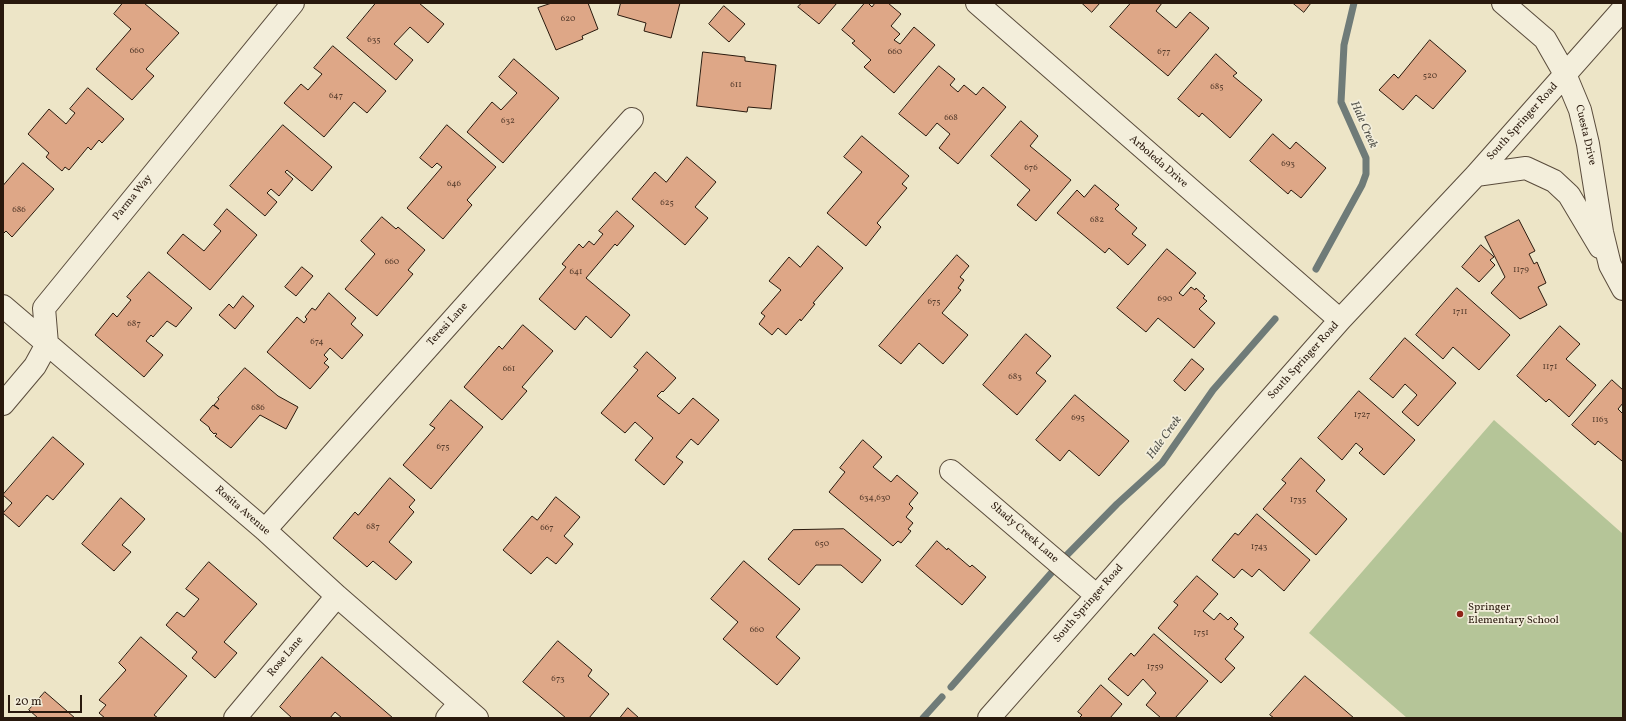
<!DOCTYPE html>
<style>
body{margin:0}
#map{position:relative;width:1626px;height:721px;overflow:hidden;background:#ede5c7;font-family:Vollkorn,serif}
canvas{display:block}
.frame{position:absolute;inset:0;border:4px solid #29190d;pointer-events:none}
.scale{position:absolute;left:8px;top:695px;width:74px;height:18px;box-sizing:border-box;border:2px solid #29190d;border-top:0;padding-left:5px;font-size:12px;line-height:14px;white-space:nowrap;color:#29190d;-webkit-text-stroke:3px #f3eedb;paint-order:stroke}
</style>
<div id="map">
<canvas width="1626" height="721"></canvas>
<div class="frame"></div>
<div class="scale">20 m</div>
</div>
<script>
const context = document.querySelector('canvas').getContext('2d');
context.lineJoin = 'round';
function fill(path, color) {
  context.fillStyle = color;
  context.fill(path, 'evenodd');
}
function stroke(path, color, width, dash) {
  context.strokeStyle = color;
  context.lineWidth = width;
  context.lineCap = dash ? 'butt' : 'round';
  context.setLineDash(dash || []);
  context.stroke(path);
}
function drawText(font, color, halo, rows, align = 'center') {
  context.font = font + ' Vollkorn,serif';
  context.lineWidth = 3.5;
  context.setLineDash([]);
  context.textBaseline = 'middle';
  context.strokeStyle = halo;
  context.fillStyle = color;
  for (const [text, x, y, turn = 0] of rows) {
    context.save();
    context.translate(x, y);
    context.rotate((+turn || 0) * Math.PI / 180);
    context.textAlign = isNaN(turn) ? turn : align;
    if (halo) context.strokeText(text, 0, 0);
    context.fillText(text, 0, 0);
    context.restore();
  }
}
fill(new Path2D(`
 M1494,420L1623,534V718H1407L1309,633Z`), '#b5c598');
stroke(new Path2D(`
 M1316,269L1362,185L1366,174V158L1341,102L1344,45L1354,3
 M1062,560L1117,504L1162,463L1213,390L1275,319
 M951,687L1053,571
 M923,718L942,697`), '#6f7b78', 7);
const building = new Path2D(`
 M123,3H144L179,33L146,69L154,76L132,100L96,69L131,29L114,14Z
 M376,3H419L444,24L428,43L410,27L394,44L413,60L396,80L347,38Z
 M552,3H588L598,29L582,36L583,39L556,50L538,8Z
 M621,3H680L671,38L644,31L646,23L618,15Z
 M802,3H837L819,24L798,7Z
 M865,3H868L872,7L875,3H888L901,14L891,26L900,34L894,40L900,44L914,27L935,45L894,93L864,67L871,60L852,43L855,41L842,30Z
 M1082,3H1100L1092,12Z
 M1131,3H1162L1156,11L1176,28L1190,12L1209,28L1168,76L1110,27Z
 M1293,3H1311L1304,12Z
 M724,6L745,24L729,42L709,24Z
 M1430,40L1466,71L1433,109L1416,95L1403,110L1379,90L1394,74L1398,78Z
 M333,46L386,91L367,113L354,102L324,137L284,103L301,84L308,90L322,74L314,68Z
 M703,52L745,57V61L776,65L771,109L748,107L747,112L697,106Z
 M1216,54L1237,73L1233,76L1262,100L1230,138L1202,113L1199,117L1178,99Z
 M514,59L559,98L503,163L467,132L492,102L501,110L517,93L499,77Z
 M939,66L955,79L950,85L958,92L964,85L976,95L983,87L1006,107L958,164L939,148L950,134L937,123L926,136L899,114Z
 M88,88L124,119L102,143L99,140L91,150L88,147L69,170L65,167L62,171L46,157L49,153L28,134L49,109L66,124L75,113L70,109Z
 M1021,121L1038,136L1030,146L1071,180L1036,221L1017,205L1030,190L991,156Z
 M283,125L332,167L312,191L287,170L285,172L293,179L279,196L271,189L267,193L277,202L265,216L230,186Z
 M447,125L496,167L467,200L472,205L443,239L407,208L442,167L437,163L432,168L420,158Z
 M1273,134L1290,149L1296,142L1326,168L1301,198L1291,190L1288,194L1250,161Z
 M862,136L909,176L902,184L907,188L877,223L881,227L866,246L827,213L862,172L844,157Z
 M687,157L716,182L695,207L708,218L685,245L632,199L655,172L666,182Z
 M23,163L54,189L12,237L6,231L3,234V186Z
 M1095,185L1119,205L1115,209L1137,228L1132,234L1146,245L1128,265L1109,248L1105,253L1057,213L1077,190L1084,197Z
 M227,209L257,235L210,290L167,253L183,234L204,251L221,231L214,225Z
 M617,211L634,226L617,246L615,244L586,278L630,315L611,338L586,316L575,330L539,299L566,267L562,264L579,244L583,248L589,241L594,245L603,234L599,231Z
 M382,217L396,229L398,227L425,250L408,270L413,274L377,316L345,289L375,254L361,241Z
 M1519,220L1535,251L1529,254L1534,264L1537,262L1546,283L1538,287L1547,305L1520,319L1491,293L1505,277L1485,237Z
 M1481,245L1494,257L1490,260L1495,265L1479,282L1462,267Z
 M818,246L843,268L813,303L815,304L801,321L800,319L786,335L778,328L772,335L759,324L765,316L761,313L781,290L769,281L789,257L800,267Z
 M1167,249L1196,273L1179,293L1183,296L1191,287L1195,290L1196,288L1205,296L1203,298L1207,301L1199,309L1215,323L1194,348L1158,318L1146,332L1117,308Z
 M957,255L969,266L960,277L964,280L958,288L961,290L942,313L968,335L943,364L919,343L901,364L879,346Z
 M302,267L313,276L296,296L285,287Z
 M149,272L192,308L176,327L167,321L153,337L151,335L146,341L163,355L144,377L95,335L113,313L117,317L131,300L127,297Z
 M1457,288L1510,335L1479,370L1453,347L1443,359L1416,335Z
 M329,293L356,318L351,324L363,335L342,359L330,348L324,355L328,359L324,363L329,367L310,389L267,352L297,317L304,323L307,319L305,317L312,308L315,310Z
 M243,296L254,306L235,329L219,315L229,304L233,308Z
 M523,325L553,351L522,387L527,391L502,420L464,387L499,346L502,349Z
 M1560,326L1580,344L1566,359L1596,385L1569,417L1549,399L1546,402L1517,376Z
 M1026,334L1051,356L1036,373L1046,381L1017,415L983,385Z
 M1405,338L1456,383L1418,426L1402,412L1417,395L1405,384L1393,398L1370,379Z
 M647,352L676,378L663,392L662,391L657,396L679,414L693,398L719,420L698,445L691,439L676,457L683,462L664,485L635,460L653,438L635,422L625,433L601,413L638,370L634,367Z
 M1192,359L1204,369L1185,391L1174,381Z
 M245,368L278,396L298,407L286,429L260,415L231,448L215,436L217,434L215,433L214,434L210,430L209,427L200,420L213,405L219,409L214,405L219,399L218,398Z
 M1612,380L1623,390V403L1618,409L1623,414V459L1622,461L1598,441L1595,445L1572,425Z
 M1359,391L1415,440L1384,475L1359,453L1363,449L1356,443L1342,460L1318,438Z
 M1075,395L1129,441L1099,476L1069,450L1060,461L1036,440Z
 M451,400L483,427L431,489L403,465L435,428L430,425Z
 M53,437L84,464L53,500L47,495L19,527L3,513L12,503L3,495Z
 M863,440L882,457L873,467L891,482L897,475L918,493L909,504L913,508L906,517L913,523L908,529L911,531L901,543L898,541L893,546L829,492L845,472L840,468Z
 M1301,458L1325,480L1316,491L1347,519L1316,555L1263,509L1286,483L1282,480Z
 M390,478L415,500L409,507L414,512L389,542L412,562L396,580L373,561L367,567L333,538L355,512L358,515Z
 M556,497L580,517L564,536L573,544L556,564L547,557L531,574L503,550L532,516L537,520Z
 M121,498L145,519L122,545L131,552L114,571L82,544Z
 M1257,514L1310,560L1284,591L1259,569L1252,577L1242,569L1234,578L1212,560L1235,533L1238,535Z
 M844,529L881,560L862,583L841,565H816L799,585L768,559L793,530Z
 M937,541L947,550L948,548L970,567L972,565L986,577L962,605L916,566Z
 M744,561L800,609L776,637L800,658L777,685L723,639L738,622L711,599Z
 M209,562L257,604L224,642L237,653L215,678L192,658L197,652L166,625L177,612L184,617L199,599L186,589Z
 M1197,576L1218,594L1203,611L1214,620L1220,613L1228,620L1231,617L1238,624L1234,629L1244,637L1225,659L1235,668L1221,683L1158,628L1178,605L1174,602Z
 M1154,634L1208,681L1175,718H1161L1146,705L1156,693L1143,679L1128,696L1108,679L1131,653L1134,656Z
 M141,637L187,676L154,715L158,718H105L99,713L106,705L99,700L126,670L119,663Z
 M558,641L592,670L588,676L609,694L589,718H566L523,682Z
 M322,657L393,718H342L335,712L330,718H292L280,707Z
 M1305,676L1354,718H1274L1270,715Z
 M1101,685L1122,704L1110,718H1079L1082,715L1078,712Z
 M45,692L75,718H38L29,710Z
 M628,708L639,718H620Z`);
fill(building, '#dea787');
stroke(building, '#29190d', 1);
const minor = new Path2D(`
 M977,3L1340,320
 M1503,3L1545,39L1565,74L1580,110L1588,144L1602,232L1610,265L1623,289
 M1476,175L1526,168L1554,181L1569,195L1600,247
 M3,306L265,530L337,596L477,718
 M3,404L35,366L47,344L44,308L293,3
 M951,471L1096,595
 M265,530L632,119
 M235,718L337,596
 M447,718L460,703
 M989,718L1340,320L1476,175L1623,9`);
stroke(minor, '#5a4c3c', 24);
stroke(minor, '#f3eedb', 22);
for (const [x, y, r, color] of [
 [1460,614,4,"#8f2418"]
]) {
  const dot = new Path2D();
  dot.arc(x, y, r, 0, 2 * Math.PI);
  context.fillStyle = color;
  context.fill(dot);
  stroke(dot, '#f3eedb', 1.5);
}
drawText('9px', '#563c2c', null, [
 ["620",568,19],
 ["635",374,40],
 ["660",137,51],
 ["660",895,52],
 ["677",1164,52],
 ["520",1430,76],
 ["611",736,85],
 ["685",1217,87],
 ["647",336,96],
 ["668",951,118],
 ["632",508,121],
 ["693",1288,164],
 ["676",1031,168],
 ["646",454,184],
 ["625",667,203],
 ["686",19,210],
 ["682",1097,220],
 ["660",392,262],
 ["1179",1521,270],
 ["641",576,272],
 ["690",1165,299],
 ["675",934,302],
 ["1711",1460,312],
 ["687",134,324],
 ["674",317,342],
 ["1171",1550,367],
 ["661",509,369],
 ["683",1015,377],
 ["686",258,408],
 ["1727",1362,415],
 ["695",1078,418],
 ["1163",1600,420],
 ["675",443,447],
 ["634,630",875,498],
 ["1735",1298,500],
 ["687",373,527],
 ["667",547,528],
 ["650",822,544],
 ["1743",1259,547],
 ["660",757,630],
 ["1751",1201,633],
 ["1759",1155,667],
 ["673",558,679]
]);
drawText('11px', '#29190d', '#f3eedb', [
 ["South Springer Road",1523,122,-48],
 ["Cuesta Drive",1585,135,77],
 ["Arboleda Drive",1158,162,41],
 ["Parma Way",133,198,-51],
 ["Teresi Lane",448,325,-48],
 ["South Springer Road",1304,361,-48],
 ["Rosita Avenue",242,511,41],
 ["Shady Creek Lane",1024,533,41],
 ["South Springer Road",1089,604,-49],
 ["Rose Lane",286,657,-50]
]);
drawText('11px', '#29190d', '#f3eedb', [
 ["Springer",1468,608],
 ["Elementary School",1468,621]
], 'left');
drawText('italic 12px', '#52524b', '#f3eedb', [
 ["Hale Creek",1363,125,66],
 ["Hale Creek",1165,438,-54]
]);
</script>
